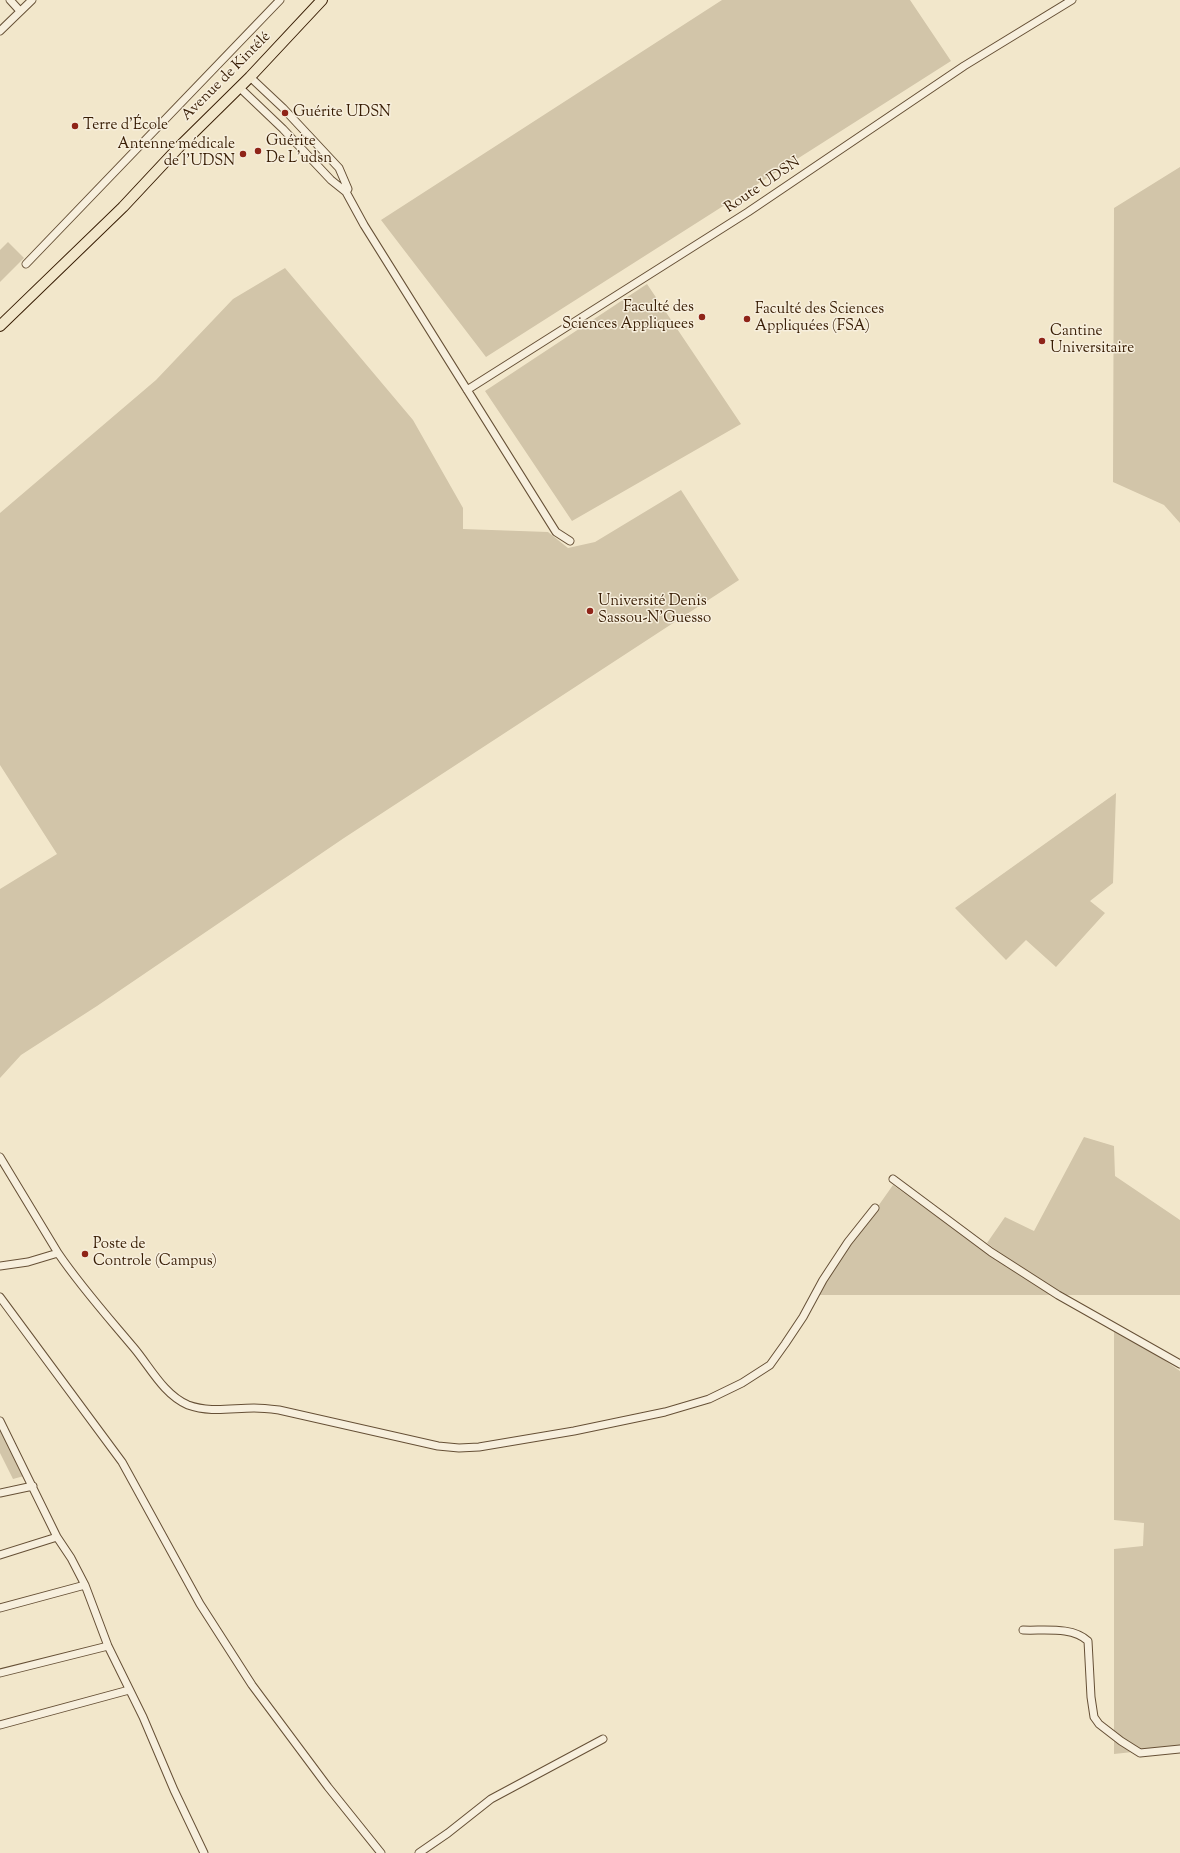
<!DOCTYPE html>
<meta charset="utf-8">
<style>
body{margin:0}
canvas{display:block;background:#f2e7cb}
</style>
<canvas width="1180" height="1853"></canvas>
<script>
const context = document.querySelector('canvas').getContext('2d');
context.lineJoin = 'round';
function fill(path, color) {
  context.fillStyle = color;
  context.fill(path, 'evenodd');
}
function stroke(path, color, width, dash) {
  context.strokeStyle = color;
  context.lineWidth = width;
  context.lineCap = dash ? 'butt' : 'round';
  context.setLineDash(dash || []);
  context.stroke(path);
}
function drawText(font, color, halo, rows, align = 'center') {
  context.font = font + ' "Sorts Mill Goudy",serif';
  context.lineWidth = 3;
  context.setLineDash([]);
  context.textBaseline = 'middle';
  context.strokeStyle = halo;
  context.fillStyle = color;
  for (const [text, x, y, turn = 0] of rows) {
    context.save();
    context.translate(x, y);
    context.rotate((+turn || 0) * Math.PI / 180);
    context.textAlign = isNaN(turn) ? turn : align;
    if (halo) context.strokeText(text, 0, 0);
    context.fillText(text, 0, 0);
    context.restore();
  }
}
fill(new Path2D(`
 M722,0H910L951,61L486,357L381,220Z
 M1180,167V523L1164,505L1113,482L1114,208Z
 M8,242L24,258L0,282V250Z
 M285,268L413,420L463,508V529L548,532L568,548L595,542L681,490L739,580L344,838L97,1006L21,1055L0,1078V889L57,854L0,765V513L156,380L233,299Z
 M647,284L741,424L572,521L485,391Z
 M1116,793L1113,883L1090,901L1105,913L1056,967L1026,940L1006,960L955,908Z
 M1084,1137L1114,1146L1115,1176L1180,1220V1295H1065L1028,1275L987,1243L1005,1217L1034,1231Z
 M893,1185L991,1256L1054,1295H818L826,1280Z
 M1114,1331L1160,1357L1180,1371V1747L1114,1754V1549L1143,1546L1144,1523L1114,1520Z
 M0,1429L24,1476L13,1479L0,1453Z`), '#d2c5a9');
const minor = new Path2D(`
 M10,0L20,11
 M0,31L32,0
 M250,77L283,108L339,168L348,189L346,192
 M240,88L283,129L331,180L346,192L364,225L556,532L570,541
 M26,264L280,0
 M467,390L748,212L964,66L1072,0
 M0,1157L58,1253
 M893,1179L991,1252L1058,1295L1180,1364
 M0,1266L28,1262L58,1253C81,1287 108,1317 134,1348C150,1367 164,1395 188,1405C210,1413 232,1408 254,1408C262,1408 271,1409 279,1410L438,1446L459,1448L479,1447L574,1431L665,1412L709,1399L742,1383L770,1365L785,1344L803,1317L823,1280L848,1242L875,1208
 M0,1297L122,1462L200,1604L252,1685L328,1787L381,1853
 M0,1421L57,1537L71,1558L85,1585L108,1646L143,1717L174,1790L204,1853
 M0,1493L33,1486
 M0,1555L57,1537
 M0,1608L85,1585
 M1023,1630C1043,1631 1072,1626 1088,1641L1091,1697L1094,1717L1099,1724L1121,1741L1140,1753L1180,1749
 M0,1673L108,1646
 M0,1725L129,1690
 M419,1853L448,1833L491,1799L603,1739`);
const primary = new Path2D(`
 M0,326L123,207L180,146L250,77L322,0`);
stroke(minor, '#665036', 9);
stroke(primary, '#381d04', 12);
stroke(minor, '#f7efdd', 7);
stroke(primary, '#f2e7cb', 10);
for (const [x, y, r, color] of [
 [285,113,4,"#8f2418"],
 [75,126,4,"#8f2418"],
 [258,151,4,"#8f2418"],
 [243,154,4,"#8f2418"],
 [702,317,4,"#8f2418"],
 [747,319,4,"#8f2418"],
 [1042,341,4,"#8f2418"],
 [590,611,4,"#8f2418"],
 [85,1254,4,"#8f2418"]
]) {
  const dot = new Path2D();
  dot.arc(x, y, r, 0, 2 * Math.PI);
  context.fillStyle = color;
  context.fill(dot);
  stroke(dot, '#f7efdd', 1.5);
}
drawText('15px', '#381d04', '#f7efdd', [
 ["Avenue de Kintélé",227,77,-45],
 ["Route UDSN",763,186,-34]
]);
drawText('15px', '#381d04', '#f7efdd', [
 ["Guérite UDSN",293,113],
 ["Terre d’École",83,126],
 ["Guérite",266,142],
 ["De L'udsn",266,159],
 ["Antenne médicale",235,145,"right"],
 ["de l'UDSN",235,162,"right"],
 ["Faculté des",694,308,"right"],
 ["Sciences Appliquees",694,325,"right"],
 ["Faculté des Sciences",755,310],
 ["Appliquées (FSA)",755,327],
 ["Cantine",1050,332],
 ["Universitaire",1050,349],
 ["Université Denis",598,602],
 ["Sassou-N'Guesso",598,619],
 ["Poste de",93,1245],
 ["Controle (Campus)",93,1262]
], 'left');
</script>
